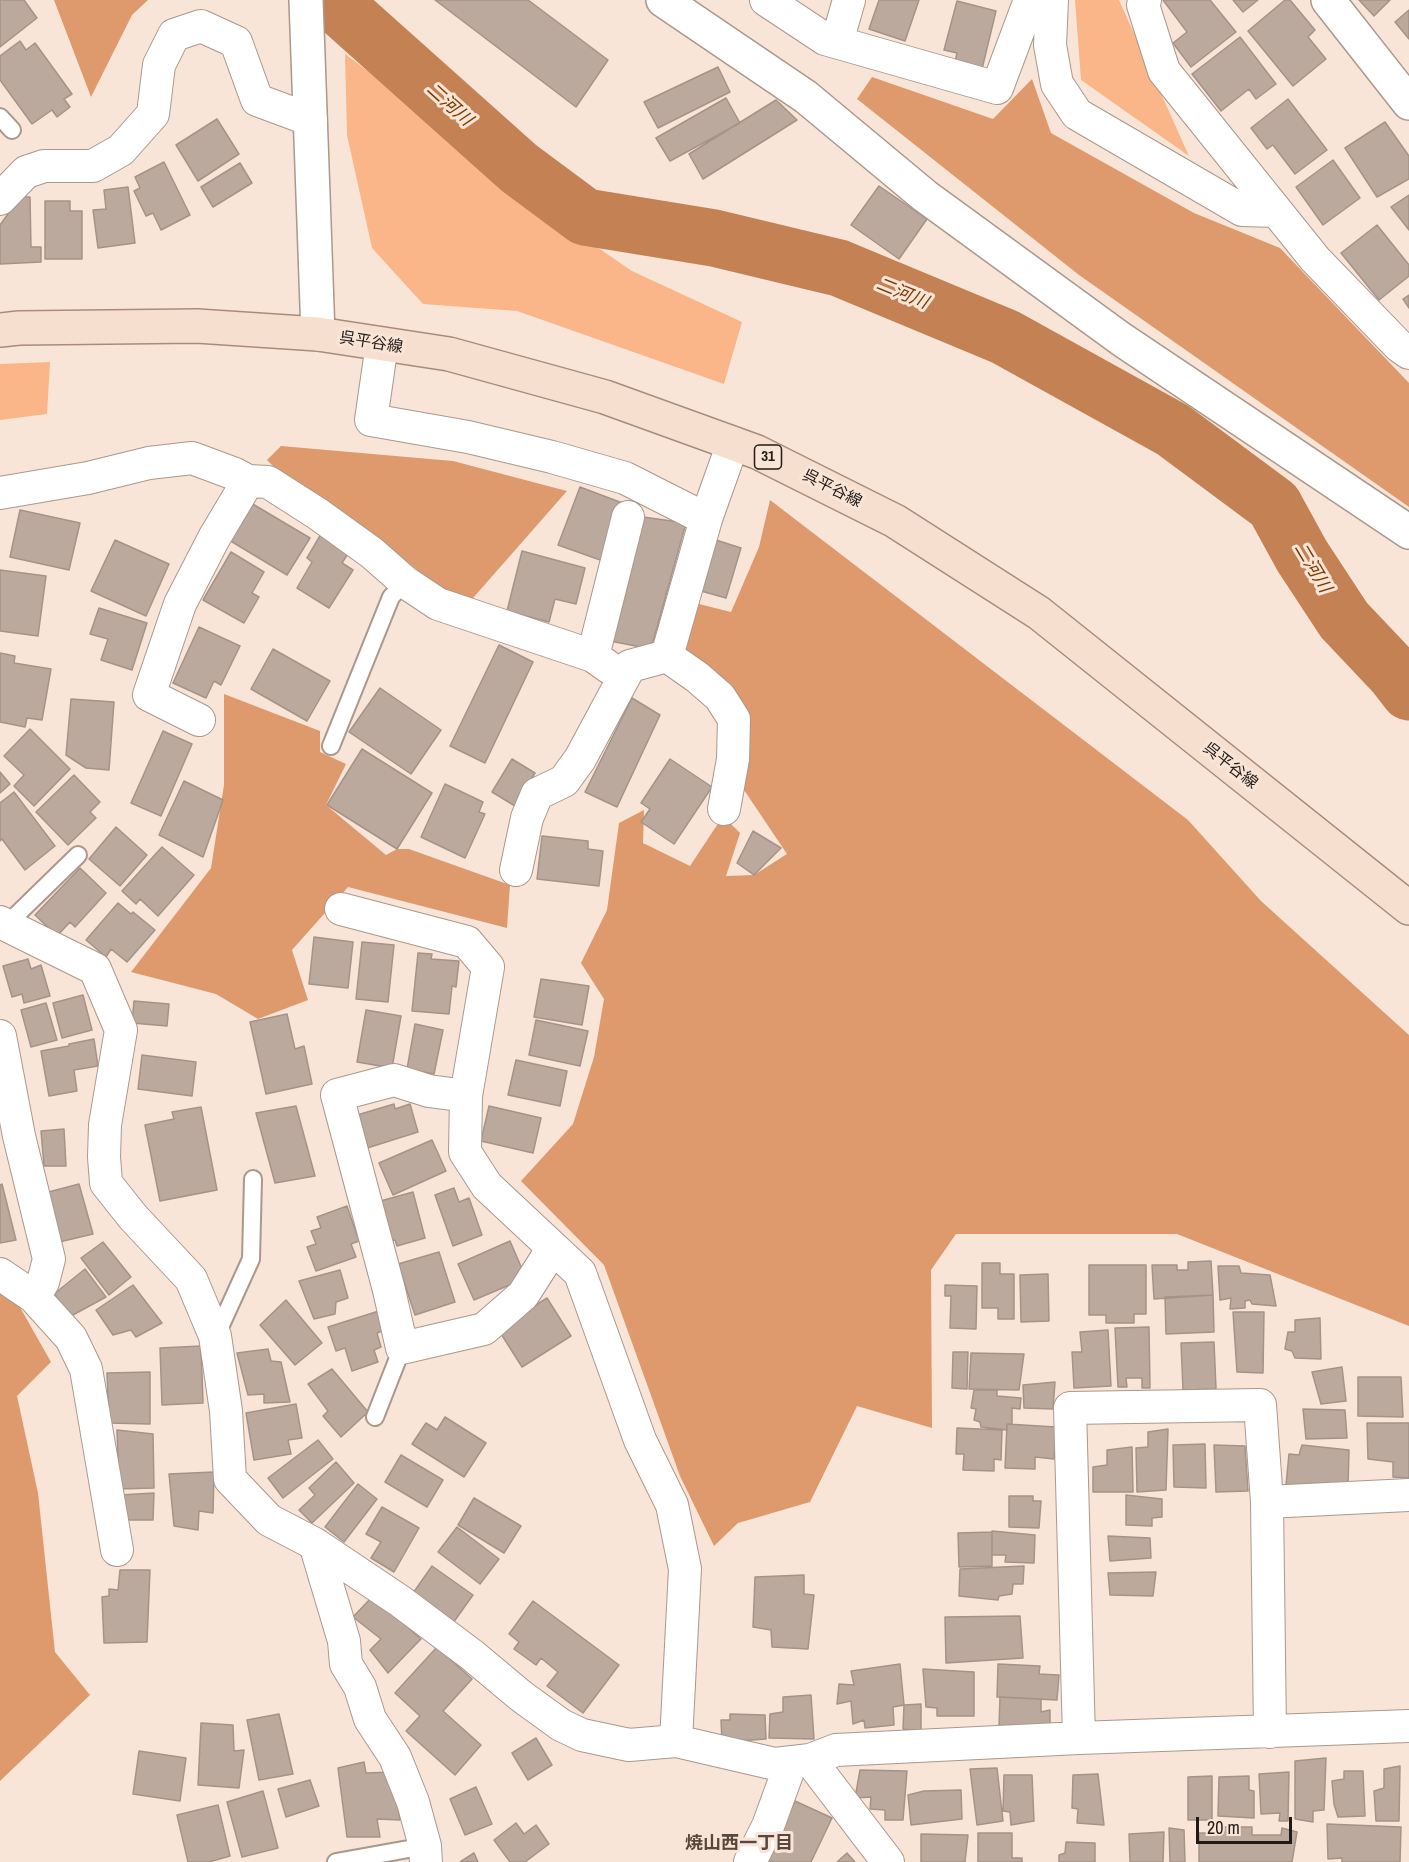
<!DOCTYPE html>
<meta charset="utf-8">
<style>
body{margin:0}
#map{position:relative;width:1409px;height:1862px;overflow:hidden;background:#f9e5d8;font-family:"Archivo Narrow",sans-serif}
canvas{display:block}
.scale{position:absolute;left:1196px;top:1817px;width:96px;height:27px;box-sizing:border-box;border:3px solid #211a16;border-top:0;padding-left:8px;font-size:18px;line-height:21px;white-space:nowrap;color:#211a16;-webkit-text-stroke:4px #f9e5d8;paint-order:stroke}
</style>
<div id="map">
<canvas width="1409" height="1862"></canvas>
<div class="scale">20 m</div>
</div>
<script>
const context = document.querySelector('canvas').getContext('2d');
context.lineJoin = 'round';
function fill(path, color) {
  context.fillStyle = color;
  context.fill(path, 'evenodd');
}
function stroke(path, color, width, dash) {
  context.strokeStyle = color;
  context.lineWidth = width;
  context.lineCap = dash ? 'butt' : 'round';
  context.setLineDash(dash || []);
  context.stroke(path);
}
function drawText(font, color, halo, rows, align = 'center') {
  context.font = font + ' "Archivo Narrow","Noto Sans JP",sans-serif';
  context.lineWidth = 6;
  context.setLineDash([]);
  context.textBaseline = 'middle';
  context.strokeStyle = halo;
  context.fillStyle = color;
  for (const [text, x, y, turn = 0] of rows) {
    context.save();
    context.translate(x, y);
    context.rotate((+turn || 0) * Math.PI / 180);
    context.textAlign = isNaN(turn) ? turn : align;
    if (halo) context.strokeText(text, 0, 0);
    context.fillText(text, 0, 0);
    context.restore();
  }
}
fill(new Path2D(`
 M1075,0H1119L1189,156L1081,80Z
 M345,54L442,126L525,198L632,271L742,322L724,384L517,311L423,304L372,248L347,135Z
 M50,362L47,414L0,420V364Z`), '#fab688');
fill(new Path2D(`
 M54,0H148L132,15L91,97Z
 M872,77L993,119L1032,79L1051,133L1194,213L1280,248L1409,383V507L1079,275L857,99Z
 M281,446L453,461L567,491L466,606L373,537L295,488L267,460Z
 M770,500L1188,820L1261,901L1409,1035V1326L1177,1234H956L931,1270L932,1428L857,1406L810,1502L738,1523L714,1546L680,1476L604,1265L521,1181L573,1124L594,1057L604,999L581,963L607,910L619,823L644,810L643,843L690,866L723,816L740,833L726,876L754,875L787,854L740,784L746,742L675,647L691,602L731,612L759,547Z
 M224,694L320,731V752L346,764L326,805L386,855L397,849H409L510,885L507,928L348,887L292,950L308,1000L258,1019L216,994L131,972L211,868L224,785Z
 M0,1290L17,1302L51,1362L17,1396L38,1493L55,1652L90,1695L0,1781Z`), '#de9a6c');
stroke(new Path2D(`
 M331,0L519,168L585,217L714,238L839,268L1005,337L1173,430L1274,505L1302,556L1344,620L1395,674L1409,692`), '#c48254', 57);
const building = new Path2D(`
 M0,0H24L37,18L0,47Z
 M435,0H528L608,60L576,107Z
 M879,0H919L905,41L869,29Z
 M1163,0H1210L1236,32L1191,67L1173,43L1187,32Z
 M1233,0H1258L1243,12Z
 M1285,0H1290L1315,30L1308,37L1326,59L1293,86L1248,31Z
 M1359,0H1390L1374,16Z
 M957,1L996,11L982,69L955,62L957,53L944,50Z
 M1409,10V39L1395,22Z
 M1240,37L1276,84L1256,99L1249,89L1221,111L1192,74Z
 M20,41L26,50L35,43L72,94L64,99L70,107L57,117L52,110L32,124L0,80V56Z
 M718,67L730,92L658,128L644,102Z
 M726,98L740,123L670,161L656,138Z
 M1288,99L1327,150L1295,174L1273,145L1267,149L1251,128Z
 M776,100L797,120L703,179L689,154Z
 M217,119L239,154L198,181L176,145Z
 M1385,122L1409,156V179L1377,197L1345,148Z
 M1333,160L1360,198L1323,225L1296,187Z
 M164,162L190,215L161,230L153,213L146,216L134,191L140,188L135,177Z
 M240,163L252,183L213,207L201,187Z
 M879,186L927,219L899,259L851,225Z
 M128,187L135,243L98,248L93,210L106,209L104,190Z
 M1409,195V230L1391,207Z
 M20,197H30L31,247H41V262L0,264V225Z
 M45,201H70V211H82V259H45Z
 M1377,225L1409,265V276L1379,300L1341,253Z
 M1409,295V308L1403,299Z
 M580,487L625,504L603,561L558,545Z
 M251,503L310,538L287,575L229,540Z
 M20,510L80,523L69,570L10,557Z
 M636,516L686,523L651,649L610,641Z
 M321,534L349,552L342,563L353,570L329,608L297,588L312,562L307,558Z
 M115,540L169,564L146,616L91,591Z
 M716,540L741,548L726,598L701,591Z
 M522,551L585,568L576,604L555,599L549,622L507,611Z
 M231,552L264,572L252,593L259,597L244,623L203,600Z
 M0,570L46,576L38,636L0,631Z
 M99,608L147,623L132,670L101,660L108,639L90,634Z
 M199,627L240,646L221,685L214,681L206,698L173,683Z
 M499,645L533,662L485,763L450,746Z
 M273,649L330,681L307,721L251,689Z
 M0,653L15,656L14,663L51,669L42,720L27,718L25,727L0,722Z
 M380,688L441,730L411,774L349,732Z
 M632,698L660,715L617,807L585,792Z
 M71,699L114,702L109,770L86,768L66,755Z
 M30,729L70,769L34,806L14,786L24,775L4,756Z
 M163,731L192,744L161,816L131,803Z
 M362,749L432,793L397,849L327,805Z
 M512,759L535,773L515,806L492,792Z
 M670,759L712,787L674,844L641,822L650,809L641,803Z
 M0,772L10,784L0,793Z
 M74,775L100,802L90,812L96,818L68,845L36,812Z
 M184,781L223,800L203,857L159,835Z
 M445,784L483,802L479,812L485,814L465,858L421,837Z
 M14,792L55,846L25,870L2,839L0,841V803Z
 M116,827L147,855L120,886L89,859Z
 M753,831L781,848L754,875L737,863Z
 M542,836L588,841V849L603,851L599,886L537,879Z
 M162,847L194,875L158,916L140,899L136,904L122,891Z
 M80,868L106,893L75,927L70,922L57,936L35,915Z
 M118,903L131,914L133,912L155,930L127,962L111,949L106,957L86,940Z
 M314,937L353,942L348,988L309,984Z
 M362,942L394,945L388,1002L356,999Z
 M418,953L432,954L431,959L459,961L456,987L452,986L449,1014L412,1011Z
 M28,959L31,969L41,965L50,996L24,1003L22,994L12,997L3,966Z
 M541,979L589,986L582,1025L534,1017Z
 M83,995L92,1030L62,1038L53,1003Z
 M134,1001L169,1004L167,1026L132,1023Z
 M46,1003L57,1040L31,1047L21,1010Z
 M366,1010L401,1016L392,1068L357,1062Z
 M287,1014L295,1049L304,1046L312,1084L266,1094L250,1022Z
 M536,1020L588,1031L580,1066L529,1055Z
 M415,1024L443,1030L434,1074L407,1069Z
 M94,1039L98,1066L74,1070L77,1091L49,1096L41,1051L69,1046V1044Z
 M142,1055L196,1062L192,1096L138,1089Z
 M516,1060L567,1071L560,1106L508,1095Z
 M394,1104L395,1109L410,1104L418,1132L364,1149L354,1116Z
 M296,1106L315,1176L275,1183L256,1113Z
 M489,1106L541,1118L533,1153L481,1141Z
 M201,1107L217,1190L160,1201L145,1125L174,1119L172,1112Z
 M64,1129L66,1166H44L41,1131Z
 M432,1140L446,1171L393,1195L379,1163Z
 M2,1184L16,1240L0,1243V1185Z
 M79,1184L93,1234L55,1243L41,1194Z
 M454,1188L459,1202L469,1198L482,1235L453,1246L435,1195Z
 M413,1192L425,1238L397,1246L395,1240L388,1242L377,1202Z
 M347,1206L359,1241L351,1244L356,1257L316,1271L307,1247L316,1244L311,1231L321,1228L317,1217Z
 M510,1241L526,1278L474,1300L458,1264Z
 M103,1242L131,1277L109,1295L81,1258Z
 M439,1252L455,1302L415,1315L398,1264Z
 M1211,1261L1213,1295L1154,1299L1152,1265H1177V1270H1188V1262Z
 M982,1263H1000V1274H1014V1319H998V1308H982Z
 M1089,1265H1146V1314H1134V1323H1106V1315H1089Z
 M1218,1266H1239L1241,1273L1270,1275L1276,1306L1252,1304L1250,1300L1245,1301V1308L1230,1309L1231,1298L1220,1300Z
 M85,1269L106,1297L71,1316L54,1294Z
 M340,1270L348,1298L336,1302L335,1314L314,1319L299,1281Z
 M1048,1274L1049,1321L1021,1322L1020,1275Z
 M133,1285L162,1323L136,1337L131,1330L113,1335L96,1310Z
 M945,1285L977,1286L976,1329L950,1328L951,1296H945Z
 M1213,1295L1214,1332L1166,1334L1165,1297Z
 M547,1298L571,1336L522,1367L498,1329Z
 M286,1300L322,1343L295,1365L260,1325Z
 M382,1310L388,1329L377,1333L381,1347L374,1350L378,1362L352,1371L345,1348L336,1351L328,1327Z
 M1233,1312H1264L1263,1373L1237,1372Z
 M1320,1318L1321,1359L1295,1358L1292,1351L1285,1349L1288,1332H1295V1320Z
 M1149,1327L1150,1388H1142V1378H1126L1127,1387H1118L1115,1328Z
 M1108,1330L1111,1386L1074,1388L1072,1352H1082L1080,1332Z
 M1214,1342L1216,1389L1183,1390L1181,1343Z
 M201,1346L203,1403L162,1405L160,1348Z
 M268,1349L271,1361L281,1362L290,1402L264,1403V1394L248,1395L237,1353Z
 M953,1352H968L967,1389L952,1388Z
 M971,1353L1024,1354L1019,1390L969,1389Z
 M1342,1367L1346,1401L1321,1404L1312,1372Z
 M332,1369L368,1412L341,1437L323,1416L328,1411L308,1384Z
 M150,1372V1424L109,1423L107,1373Z
 M1358,1377H1401L1403,1417L1358,1416Z
 M1055,1382L1053,1409L1024,1408L1023,1385Z
 M974,1390H997V1396L1021,1398L1020,1409L1012,1408V1424H1007V1430L981,1427L980,1422L974,1420L976,1409L971,1408Z
 M296,1404L302,1438L288,1440L291,1454L254,1460L246,1413Z
 M1303,1409L1345,1410L1347,1438L1306,1439Z
 M445,1417L486,1443L464,1477L412,1444L426,1423L437,1430Z
 M1367,1423H1409V1478L1393,1477V1462L1368,1459Z
 M1007,1424L1056,1427L1054,1459L1035,1457V1469L1005,1468Z
 M957,1428L1002,1430L1001,1460L994,1459V1471L963,1470L964,1454H956Z
 M1168,1429L1166,1490L1137,1492L1136,1448L1148,1447V1432Z
 M117,1430L153,1434L154,1488L119,1489Z
 M318,1440L333,1459L283,1498L268,1478Z
 M1205,1444L1206,1488L1174,1487L1173,1445Z
 M1214,1445L1245,1446L1248,1491L1216,1492Z
 M1302,1445L1349,1450L1348,1486L1286,1485L1289,1454L1299,1455Z
 M1132,1447L1133,1492H1093V1467L1107,1465V1450Z
 M401,1455L443,1480L427,1507L385,1482Z
 M336,1462L354,1483L312,1523L299,1510L315,1495L309,1488Z
 M214,1472L213,1513L199,1511L198,1530L174,1526L169,1474Z
 M358,1484L377,1499L344,1542L325,1527Z
 M154,1493L153,1520H120V1495Z
 M1126,1495L1162,1499V1517L1152,1518V1526L1126,1525Z
 M1009,1496H1033V1501H1041L1039,1528L1009,1527Z
 M474,1498L521,1526L504,1553L458,1525Z
 M382,1507L419,1528L394,1572L371,1558L381,1542L366,1534Z
 M457,1527L499,1559L480,1584L438,1552Z
 M992,1531L1035,1535L1034,1563L1005,1562L1006,1555H992Z
 M992,1532V1566L959,1567L958,1533Z
 M1108,1536L1150,1538L1151,1558L1110,1561Z
 M432,1566L473,1595L453,1623L411,1596Z
 M1024,1566L1023,1584H1013L1012,1594L999,1596L998,1600L959,1596L960,1569Z
 M120,1570H150L147,1642L104,1643L102,1597L109,1596V1589L118,1590Z
 M1156,1572L1153,1596L1110,1595L1108,1573Z
 M804,1575V1594L814,1595L808,1649L772,1647L771,1630L753,1627L755,1577Z
 M373,1596L421,1639L388,1673L370,1650L381,1639L353,1617Z
 M533,1601L619,1665L583,1713L547,1686L558,1672L541,1658L536,1665L514,1649L519,1642L509,1634Z
 M1020,1616L1023,1658L946,1663L945,1617Z
 M437,1647L472,1679L443,1711L481,1745L455,1775L406,1731L420,1716L395,1693Z
 M900,1664L904,1705L893,1707L894,1725L865,1728L864,1720L853,1724L851,1701L837,1704L839,1684L854,1685L851,1671Z
 M998,1664L1040,1666L1039,1674L1059,1675L1057,1700L997,1697Z
 M923,1669L974,1672V1716H937V1708L926,1707Z
 M811,1695L814,1739L769,1738L770,1714L783,1712V1697Z
 M1000,1697L1041,1699V1712L1050,1710V1735L999,1726Z
 M921,1704V1731L903,1729L904,1705Z
 M279,1714L293,1774L259,1780L247,1720Z
 M730,1714L765,1715L766,1739L722,1742L721,1720H730Z
 M201,1723L233,1725L234,1751L244,1750L239,1788L198,1785Z
 M536,1738L552,1765L528,1780L512,1753Z
 M139,1751L186,1758L180,1801L133,1794Z
 M1326,1758L1324,1810L1313,1811V1822L1295,1819V1761Z
 M364,1762L366,1773L393,1772L400,1820L377,1819L380,1837H347L338,1768Z
 M1400,1766L1399,1821H1376L1374,1791L1384,1788V1769Z
 M997,1768L1003,1821L977,1825L970,1769Z
 M860,1770L907,1771L903,1820H885V1810L870,1809L871,1797L855,1798Z
 M1344,1771H1363L1365,1816L1338,1817L1334,1804L1332,1781L1344,1779Z
 M1289,1772L1288,1821H1279L1280,1813L1261,1814L1259,1774Z
 M1098,1774L1104,1825L1077,1823L1078,1809L1072,1808L1073,1775Z
 M1004,1775H1032L1034,1821L1011,1825L1010,1812L1003,1811Z
 M1212,1776V1820H1188V1777Z
 M1249,1776V1790L1254,1791V1818L1218,1816L1219,1777Z
 M310,1780L319,1806L286,1817L278,1789Z
 M476,1787L492,1824L465,1835L450,1799Z
 M961,1790L962,1819L911,1825L908,1795L924,1791Z
 M263,1791L278,1848L242,1857L227,1802Z
 M795,1801L832,1818L811,1862H772L767,1860Z
 M218,1805L230,1856L209,1862H188L177,1815Z
 M516,1823L524,1834L536,1825L549,1844L525,1862H510L494,1840Z
 M1327,1824L1401,1827L1400,1862H1342V1858L1328,1859Z
 M1219,1827H1252V1835H1281L1282,1828L1297,1832L1292,1862H1199V1833H1218Z
 M1169,1828L1184,1830L1185,1862H1170Z
 M1164,1832L1163,1862H1130L1129,1834Z
 M978,1833H1012V1858H1022V1862H978Z
 M921,1834L968,1835L965,1862H921Z
 M1066,1842L1095,1843V1862H1059V1855L1065,1853Z
 M474,1853L478,1862H460Z
 M847,1853L855,1862H837Z`);
fill(building, '#bca99d');
stroke(building, '#a59387', 1.5);
const service = new Path2D(`
 M0,117L12,130
 M331,746L391,597L405,582
 M5,926L78,855
 M216,1336L251,1259L253,1179
 M375,1417L402,1348
 M336,1862L425,1846`);
const minor = new Path2D(`
 M766,0L825,39L997,88L1030,0
 M1052,0L1050,45L1057,84L1077,114L1242,210L1276,211
 M1145,0L1143,5L1164,71L1315,259L1399,346L1409,353
 M837,42L849,0
 M0,199L26,172L44,166H93L121,150L153,114L159,65L174,35L201,26L236,42L257,100L311,120
 M382,344L371,420L468,437L552,457L625,478L706,519
 M248,481L268,482L318,514L372,553L405,582L438,604L593,656
 M0,493L88,478L149,463L192,458L235,474L248,481L214,538L180,604L149,695L199,720
 M667,656L706,519L733,443
 M610,668L593,656L628,517
 M516,870L527,818L537,794L564,781L580,759L630,666L667,656L697,677L720,697L734,719L733,759L724,809
 M341,909L467,942L488,967L466,1096L465,1152L487,1186L580,1273L640,1440L672,1505L685,1569L676,1741
 M0,922L95,969L121,1030L105,1125L104,1157L106,1183L133,1217L191,1279L215,1336L226,1411L230,1479L269,1520L315,1544L400,1601L472,1655L521,1696L561,1725L582,1735L629,1745L676,1741L775,1764L810,1760L836,1750L1079,1738L1409,1726
 M0,1036L19,1136L49,1259L43,1282L34,1297
 M466,1096L429,1091L394,1080L337,1095L389,1290L402,1348L484,1329L523,1295L553,1248
 M0,1274L34,1297L71,1338L86,1369L117,1550
 M1267,1502L1270,1732
 M315,1544L344,1641L346,1664L360,1687L370,1719L395,1757L413,1802L425,1846L426,1862
 M1079,1738L1070,1408L1260,1405L1267,1502L1409,1495
 M810,1760L888,1862
 M750,1862L768,1826L791,1763`);
const tertiary = new Path2D(`
 M306,0L318,334
 M663,0L806,97L925,196L1121,339L1409,532
 M1328,0L1409,103`);
const primary = new Path2D(`
 M0,330L19,328L197,326L318,334L449,354L605,397L757,452L895,521L1039,613L1409,908`);
stroke(service, '#aa988c', 20);
stroke(minor, '#aa988c', 34);
stroke(tertiary, '#aa988c', 36);
stroke(primary, '#a88c79', 36);
stroke(service, '#fff', 16);
stroke(minor, '#fff', 32);
stroke(tertiary, '#fff', 33);
stroke(primary, '#f7dfcf', 33);
for (const [x, y, w] of [
 [768,457,27]
]) {
  const box = new Path2D();
  box.roundRect(x - w / 2, y - 12, w, 24, 4.5);
  context.fillStyle = '#f9e5d8';
  context.fill(box);
  stroke(box, '#211a16', 1.5);
}
drawText('bold 15px', '#211a16', null, [
 ["31",768,457]
]);
drawText('16px', '#211a16', '#f9e5d8', [
 ["呉平谷線",371,343,9],
 ["呉平谷線",832,489,27],
 ["呉平谷線",1230,766,38]
]);
drawText('italic 18px', '#793b00', '#f9e5d8', [
 ["二河川",449,105,42],
 ["二河川",902,294,22],
 ["二河川",1312,568,59]
]);
drawText('bold 18px', '#58473d', '#f9e5d8', [
 ["焼山西一丁目",739,1844]
]);
</script>
